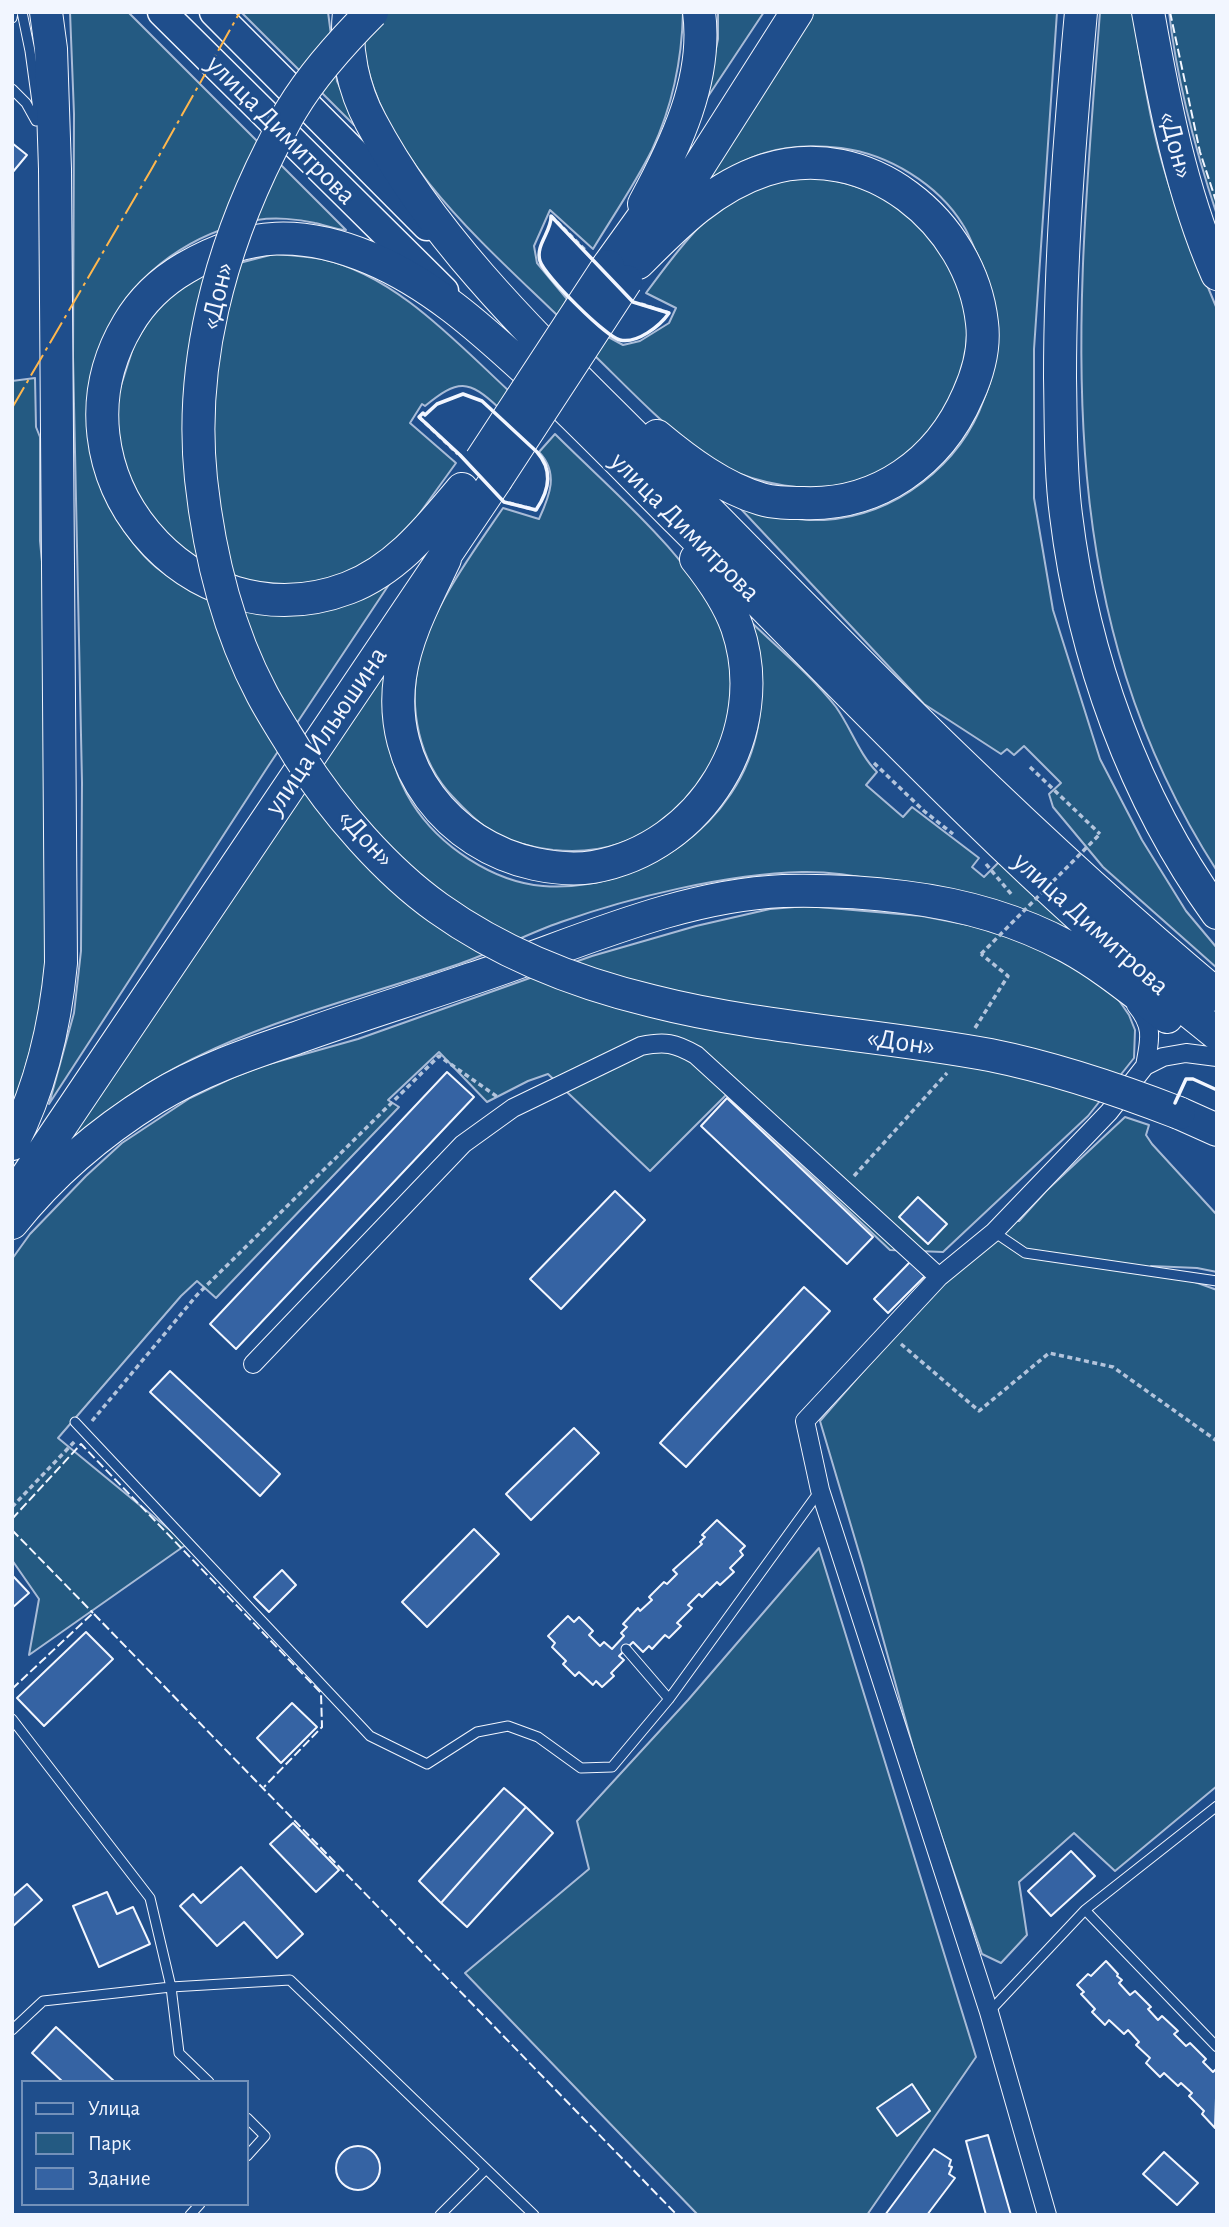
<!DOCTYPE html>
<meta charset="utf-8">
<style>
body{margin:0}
#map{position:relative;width:1229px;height:2227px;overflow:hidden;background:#1f4e8c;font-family:"Alegreya Sans",sans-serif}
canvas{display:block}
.frame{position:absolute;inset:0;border:14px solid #f2f6ff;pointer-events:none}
.legend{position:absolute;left:21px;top:2080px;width:228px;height:126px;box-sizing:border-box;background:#1f4e8c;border:2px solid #7391ba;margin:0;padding:9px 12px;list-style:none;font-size:21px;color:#f2f6ff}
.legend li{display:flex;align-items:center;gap:14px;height:35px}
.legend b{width:35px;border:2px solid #7391ba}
</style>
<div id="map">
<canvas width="1229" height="2227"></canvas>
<div class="frame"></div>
<ul class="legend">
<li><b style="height:9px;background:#1f4e8c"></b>Улица</li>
<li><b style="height:19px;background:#245a82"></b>Парк</li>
<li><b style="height:19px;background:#3563a3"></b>Здание</li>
</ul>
</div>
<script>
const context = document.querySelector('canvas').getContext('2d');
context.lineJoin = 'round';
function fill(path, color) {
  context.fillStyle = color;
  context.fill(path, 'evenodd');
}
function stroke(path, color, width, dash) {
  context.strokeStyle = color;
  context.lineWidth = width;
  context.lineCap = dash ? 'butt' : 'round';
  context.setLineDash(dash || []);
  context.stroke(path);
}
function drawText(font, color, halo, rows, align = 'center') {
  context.font = font + ' "Alegreya Sans",sans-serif';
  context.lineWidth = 5;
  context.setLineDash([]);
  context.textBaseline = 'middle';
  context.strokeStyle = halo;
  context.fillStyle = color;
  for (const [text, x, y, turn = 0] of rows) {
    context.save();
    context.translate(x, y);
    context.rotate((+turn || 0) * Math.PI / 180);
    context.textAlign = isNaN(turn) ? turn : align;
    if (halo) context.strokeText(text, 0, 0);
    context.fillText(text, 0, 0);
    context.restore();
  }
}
const green = new Path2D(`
 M70,12H128L346,230C335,230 326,225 315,223C298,219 275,217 257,220C194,232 137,270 108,329C98,350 95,377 93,401C92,424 91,446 96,470C103,503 134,551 161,571C182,586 203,595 228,603C260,613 300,618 332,608C354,601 374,588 394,577L267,768L49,1104L74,1013L81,951L82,782L73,357L74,114Z
 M241,12H328L337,81L357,123L354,125Z
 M361,12H683C682,59 672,107 652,150C635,184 613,216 593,249L550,210L534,246L537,263L567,299L559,317C488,248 382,158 365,55C363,41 362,26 361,12Z
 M718,12H764L705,101L718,39Z
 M814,12H1057L1034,349V498L1053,610L1100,759L1142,840L1186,911L1217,948V968L1103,867L1053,807L1049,794L1061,783L1024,746L1014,755L1007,749L1001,754L924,704L740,508C768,515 795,521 824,520C895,516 961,465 984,399C987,391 991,382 992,374C994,362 992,348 991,336C991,321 992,304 990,289C988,277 982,264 977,254C972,244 969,234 963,225C938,184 888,154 841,148C783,141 744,154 698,190Z
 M1100,12H1133C1141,62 1148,113 1162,162C1176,212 1197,261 1217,309V871C1044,602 1077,314 1100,12Z
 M1169,12H1217V215C1195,149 1177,82 1169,12Z
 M811,177C858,182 905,201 936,239C942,247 945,259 949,267C958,286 965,302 967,323C973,392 919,464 853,482C809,495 758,484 719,465C709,461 701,453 693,447C657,419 625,385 592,353L603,334L623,345L640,341L669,323L676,308L646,293C676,253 709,204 758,187C774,181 794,180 811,177Z
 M274,254C289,255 306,256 322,259C395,275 456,342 509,391L499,408C468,379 458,379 425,406L422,404L410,423L456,463L412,524L373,560L356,571L298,587L248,582L192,555L165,534L137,496L120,452L115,404L134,345L150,318L164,302L201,273Z
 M35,378L36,427L40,437V541L43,572V688L47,740V952L38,1024L12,1114V381Z
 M555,434C614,493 691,555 726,633C736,654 731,709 724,732C700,808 635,859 553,850C531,847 507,842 488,829C475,820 464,809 453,797C419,761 408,709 419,660C432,607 473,552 503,508L539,519C550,495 559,473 539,452Z
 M750,621C779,649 811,675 836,707C851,728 859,754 877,772L866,785L903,817L912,807L979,858L972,867L984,877L999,862L1093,944C1049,931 1006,917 962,904C910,888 857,871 802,872C727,874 631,897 561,922C526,934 494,952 459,964C325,1010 174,1040 71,1144L67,1141L387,665C384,683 381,700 384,718C387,747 397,779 412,803C439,846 493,882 543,886C640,893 741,825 758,726C764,693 754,654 750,621Z
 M807,906L922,916L994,930L1037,948L1078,970L1118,999L1129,1015L1135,1030L1134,1058L1088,1116L943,1252L890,1250L726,1095L650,1171L548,1074L528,1081L487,1102L439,1052L388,1100L399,1107L216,1298L197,1281L181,1296L58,1438L187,1544L29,1655L39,1599L12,1560V1259L30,1234L86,1176L122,1143L190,1098L234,1077L262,1066L358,1039L592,956L696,926L770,909Z
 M1125,1117L1149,1125L1146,1135L1152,1144L1217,1215V1272L1197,1268L1151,1266L1217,1290V1786L1115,1871L1074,1833L1019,1882L1027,1935L1001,1963L982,1954L922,1780L863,1566L820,1421L932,1292L1015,1221H1019L1046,1191Z
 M819,1548L976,2057L867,2215H698L465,1973L589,1869L577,1821L688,1700Z`);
fill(green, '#245a82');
stroke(green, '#a8bbd7', 2);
const building = new Path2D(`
 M12,143L27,155L12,173Z
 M447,1072L474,1097L236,1349L210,1324Z
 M727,1098L873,1237L847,1264L701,1126Z
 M615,1191L645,1220L561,1309L530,1279Z
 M918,1197L947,1224L928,1244L899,1217Z
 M910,1262L925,1276L888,1313L874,1299Z
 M804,1287L830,1311L686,1467L660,1443Z
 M170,1371L280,1474L260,1496L150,1392Z
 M574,1428L599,1453L531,1520L506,1494Z
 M717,1520L745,1546L740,1551L743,1555L730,1568L734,1572L720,1585L717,1582L702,1597L699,1594L688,1605L692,1608L677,1623L681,1626L669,1638L665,1635L652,1649L649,1646L643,1652L633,1642L619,1656L624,1660L611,1673L614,1676L602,1687L596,1681L593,1685L579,1672L575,1676L563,1664L566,1661L552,1647L555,1643L548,1636L568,1616L574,1622L579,1617L593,1631L589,1635L600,1646L604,1642L612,1649L624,1636L621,1633L627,1627L623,1624L638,1608L640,1611L652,1600L649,1597L664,1582L667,1584L677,1574L673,1570L702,1544L700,1542L705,1537L702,1535Z
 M474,1529L499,1554L427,1627L402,1602Z
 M282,1570L296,1585L269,1612L254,1597Z
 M12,1575L29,1593L12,1608Z
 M86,1632L113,1659L44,1726L17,1698Z
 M292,1703L317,1727L281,1763L257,1738Z
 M504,1788L526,1807L441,1903L419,1881Z
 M526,1807L553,1833L467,1927L441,1903Z
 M293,1823L339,1870L316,1892L270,1844Z
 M1071,1851L1095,1876L1051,1916L1028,1891Z
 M241,1867L303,1934L277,1958L244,1922L217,1946L180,1906L193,1894L201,1903Z
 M27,1884L42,1900L12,1927V1897Z
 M107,1892L117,1914L133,1907L150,1944L99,1967L73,1906Z
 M1106,1961L1118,1974L1117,1976L1122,1980L1119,1983L1130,1995L1135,1991L1151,2007L1148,2009L1158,2020L1162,2016L1178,2031L1174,2034L1186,2046L1190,2043L1206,2059L1203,2062L1213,2072L1217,2068L1215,2128L1202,2114L1204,2111L1189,2096L1192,2093L1181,2083L1178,2086L1164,2073L1160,2077L1146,2063L1150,2058L1136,2045L1139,2042L1128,2030L1124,2034L1109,2020L1105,2025L1092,2012L1095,2009L1081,1994L1084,1992L1077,1985L1088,1974L1091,1976Z
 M56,2027L115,2082H63L32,2053Z
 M912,2084L930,2111L897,2136L877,2108Z
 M988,2135L1011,2215H986L966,2141Z
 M336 2168a22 22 0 1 1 44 0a22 22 0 1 1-44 0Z
 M934,2149L951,2160L949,2166L952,2167L949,2174L955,2178L927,2215H885Z
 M1164,2152L1198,2183L1177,2205L1143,2174Z`);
fill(building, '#3563a3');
stroke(building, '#f2f6ff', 2);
const lane = new Path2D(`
 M22,12L30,51L39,117
 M12,18L13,12
 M12,89L26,103L36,121
 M994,1232L1025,1253L1217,1281
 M75,1422L370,1736L427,1764L477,1732L508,1726L538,1737L581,1768L612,1767L669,1699L819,1492
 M626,1649L669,1699
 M12,1719L150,1898L171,1987L179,2053L209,2082
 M1085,1910L1217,1806
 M989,2012L1085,1910L1217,2047
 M12,2030L43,2001L171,1987L290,1980L534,2215
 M247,2118L265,2136L247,2156
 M190,2215L200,2204
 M440,2215L486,2169`);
const street = new Path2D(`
 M1136,1005C1154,1027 1150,1039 1145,1066
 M253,1364L463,1144L513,1108L641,1046C665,1041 675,1043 696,1055L939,1277
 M1047,2215L989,2012L820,1490L805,1421L939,1277L994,1232L1109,1112L1145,1066L1163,1057L1186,1053L1217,1057`);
const primary = new Path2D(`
 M162,12L444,291
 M214,12L427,226`);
const highway = new Path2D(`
 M349,12C345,50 353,89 371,122C443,258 569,368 675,477C850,655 1025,835 1217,995
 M1081,12C1070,133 1060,256 1060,378C1061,423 1060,470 1066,515C1083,656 1134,798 1217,913
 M1148,12C1164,101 1181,191 1217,274
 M644,204C675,147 708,79 699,12
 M661,226L797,12
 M638,263C676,225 713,187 765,170C867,137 971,222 982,323C985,347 978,373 968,395C939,462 878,506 803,503C789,503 774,503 761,499C723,488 687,461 657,436
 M608,266L664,188
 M462,489C429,528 397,569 348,588C190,648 41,470 128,324C142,300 161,282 185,268C248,231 303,230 370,258C430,283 479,327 526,370C579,419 628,470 679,521C854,695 1023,879 1217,1034
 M445,559C427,597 406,635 400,677C387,767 448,845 535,864C554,868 574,870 593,867C702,848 773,732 737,627C728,602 712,579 696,559
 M1179,1113L1217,1130
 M12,1144C41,1087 55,1027 61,963L55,169L51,49L46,12
 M13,1197L496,480
 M12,1223C51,1174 102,1131 155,1098C199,1071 248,1054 296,1038C354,1017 413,999 471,979C572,946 675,896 783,891C823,890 864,892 904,897C961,904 1018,920 1068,947C1103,966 1135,993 1167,1017`);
stroke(lane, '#f2f6ff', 11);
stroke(street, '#f2f6ff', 20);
stroke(primary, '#f2f6ff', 31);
stroke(highway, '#f2f6ff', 34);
stroke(new Path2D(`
 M551,216L587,252
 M641,304L669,313
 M419,417L458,454
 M509,503L536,510
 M874,763L924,811L953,834
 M1030,767L1100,834
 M986,864L1012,895
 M975,1028L1008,976L981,954
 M854,1176L947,1073
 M901,1344L979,1411L1049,1353L1113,1367L1217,1441
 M92,1421L197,1295L439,1056L499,1098
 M12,1507L76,1440`), '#b3c4dc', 3.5, [5, 3.5]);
stroke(lane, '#1f4e8c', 9);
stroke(street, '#1f4e8c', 18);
stroke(primary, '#1f4e8c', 28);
stroke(highway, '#1f4e8c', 32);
const highwayBridge = new Path2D(`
 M372,12C343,41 313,74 292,109C284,121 278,136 271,149C220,250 189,365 201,479C209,553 227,628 262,694C273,715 287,736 299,756C333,810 386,871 438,908C501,953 577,983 652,1001C762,1029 878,1034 990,1055C1055,1068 1117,1089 1179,1113
 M481,460L608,266
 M496,480L626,281`);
stroke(highwayBridge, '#f2f6ff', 34, []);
stroke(new Path2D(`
 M981,954L1100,834`), '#b3c4dc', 3.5, [5, 3.5]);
stroke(highwayBridge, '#1f4e8c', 32);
stroke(new Path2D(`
 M1170,12L1200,152L1217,204
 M12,1519L81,1444L321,1693L322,1727L264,1787
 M12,1530L93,1613
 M12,1689L93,1613L677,2215`), '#f2f6ff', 2, [9, 3.5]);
stroke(new Path2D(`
 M551,216L633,302L669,313C660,326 637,344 620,340C606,337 544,275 540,261C535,245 552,231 551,216Z
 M463,394L482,401L537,452C554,471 549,491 536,510L504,502L460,455L419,417L423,413L425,415L437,404Z
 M1175,1103L1186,1079H1193L1217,1090`), '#f2f6ff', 3.5);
stroke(new Path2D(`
 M12,408L151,170L240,12`), '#ffb74d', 2, [24, 5, 3.5, 5]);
drawText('28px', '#f2f6ff', '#1f4e8c', [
 ["улица Димитрова",281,130,45],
 ["«Дон»",1176,145,75],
 ["«Дон»",217,296,-77],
 ["улица Димитрова",685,527,45],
 ["улица Ильюшина",326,731,-56],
 ["«Дон»",366,838,47],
 ["улица Димитрова",1091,924,42],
 ["«Дон»",901,1042,8]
]);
</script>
